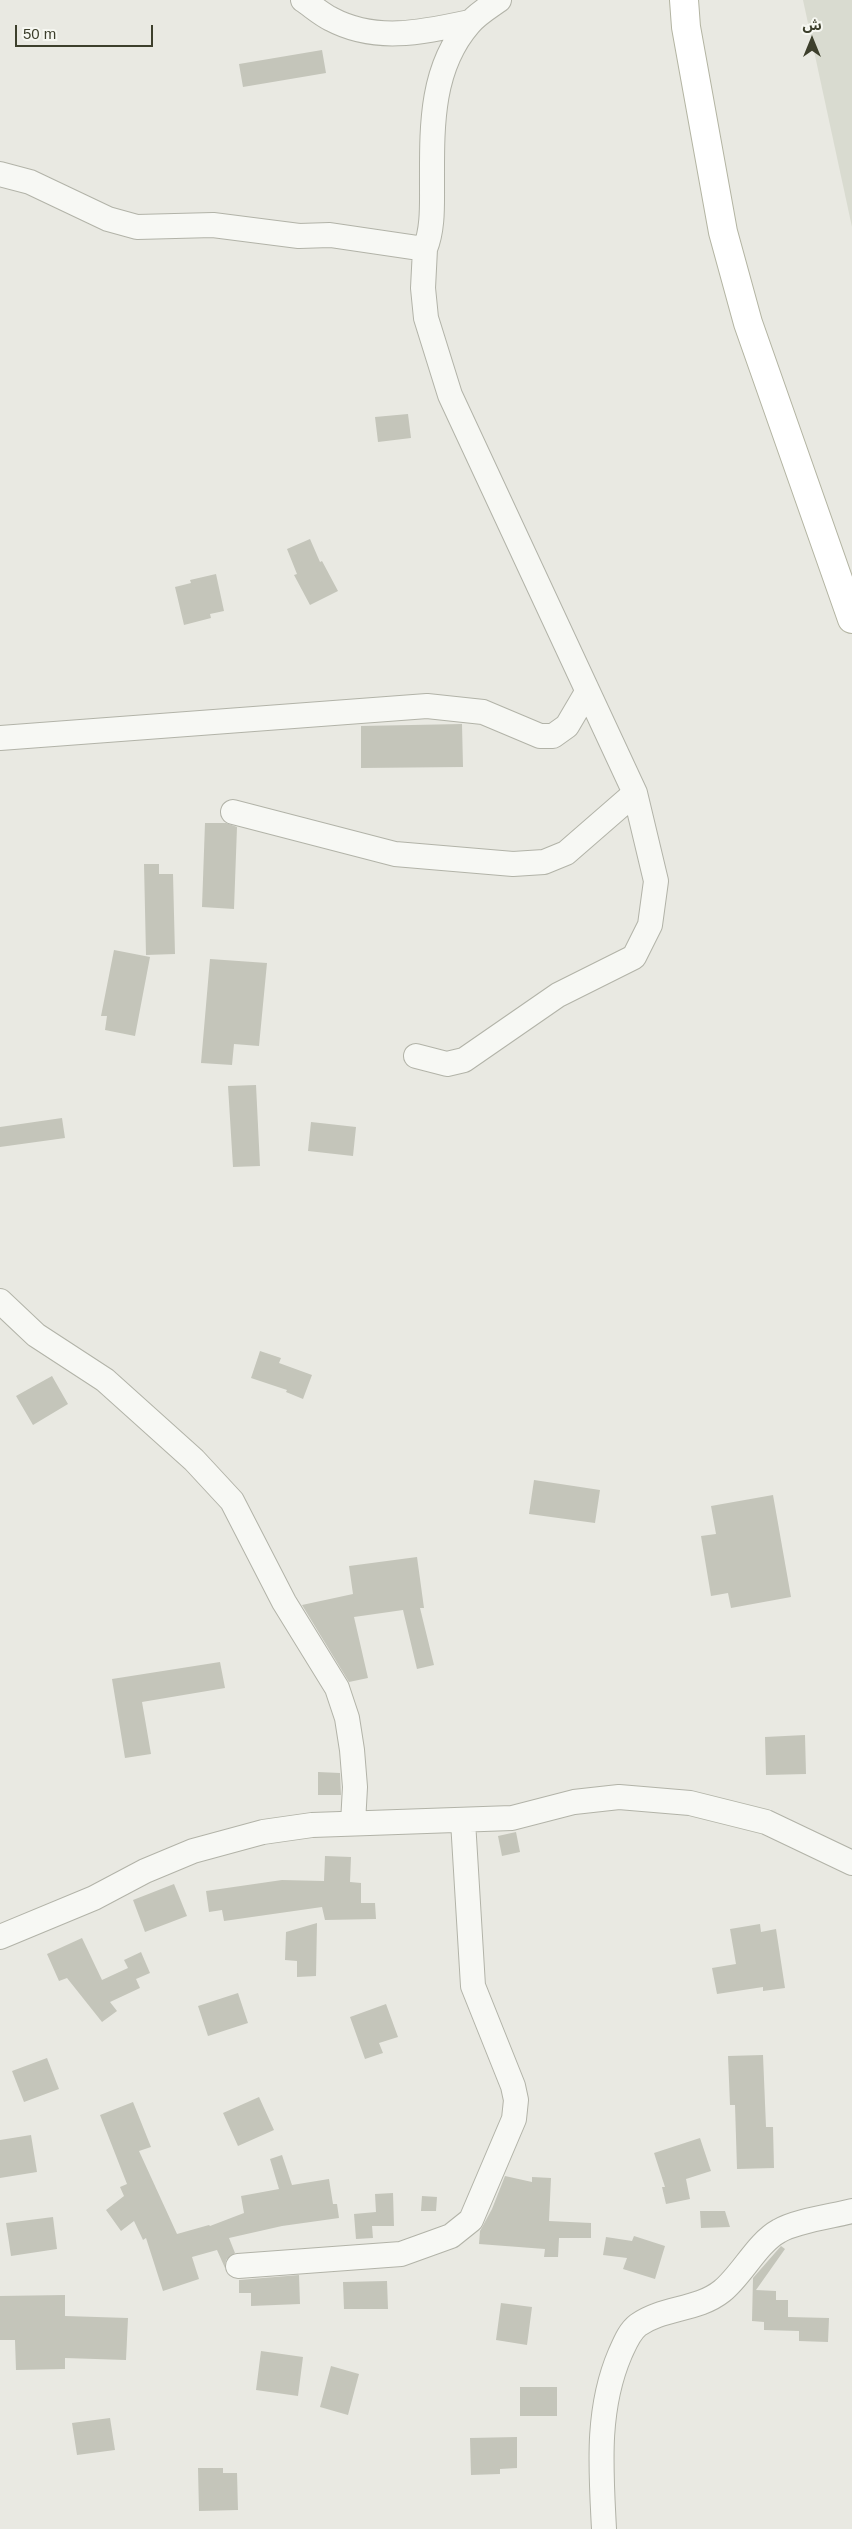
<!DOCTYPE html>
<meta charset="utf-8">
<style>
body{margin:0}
#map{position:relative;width:852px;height:2529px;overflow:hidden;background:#e9e9e2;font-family:Helvetica,"Noto Sans Arabic",sans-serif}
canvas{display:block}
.north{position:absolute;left:787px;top:15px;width:50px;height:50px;-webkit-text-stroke:4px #f6f7f1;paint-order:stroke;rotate:0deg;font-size:14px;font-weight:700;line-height:20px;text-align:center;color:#3d3f2c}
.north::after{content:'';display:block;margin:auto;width:18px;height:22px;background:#3d3f2c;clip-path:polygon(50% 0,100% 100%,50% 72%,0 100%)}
.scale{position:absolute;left:15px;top:25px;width:138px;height:22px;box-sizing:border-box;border:2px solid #3d3f2c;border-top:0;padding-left:6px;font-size:15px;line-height:18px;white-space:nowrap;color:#3d3f2c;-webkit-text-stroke:4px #f6f7f1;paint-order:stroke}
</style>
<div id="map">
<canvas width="852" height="2529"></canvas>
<div class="north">ش</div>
<div class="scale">50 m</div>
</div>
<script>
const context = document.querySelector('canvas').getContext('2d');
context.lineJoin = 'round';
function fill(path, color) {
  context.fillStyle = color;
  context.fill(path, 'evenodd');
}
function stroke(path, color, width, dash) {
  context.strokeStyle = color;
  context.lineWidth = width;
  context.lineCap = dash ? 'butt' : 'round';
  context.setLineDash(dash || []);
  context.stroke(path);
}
fill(new Path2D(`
 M803,0H852V227Z`), '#d9dbd0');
fill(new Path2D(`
 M322,50L326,73L243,87L239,64Z
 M408,414L411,438L378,442L375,417Z
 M310,539L320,562L322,561L338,591L310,605L294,575L297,574L287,549Z
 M216,574L224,611L210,614L211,618L184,625L175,587L191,583L190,580Z
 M462,724L463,767L361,768V726Z
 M205,823H226L237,827L234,909L202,907Z
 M144,864H159V874H173L175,954L146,955Z
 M114,950L150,957L135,1036L105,1030L107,1016H101Z
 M210,959L267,963L259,1046L234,1044L232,1065L201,1063Z
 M256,1085L260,1166L233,1167L228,1086Z
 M62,1118L65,1138L0,1147V1127Z
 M311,1122L356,1127L353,1156L308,1151Z
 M260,1351L281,1358L279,1363L312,1375L303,1399L286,1392L287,1390L251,1378Z
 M52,1376L68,1404L33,1425L16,1396Z
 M534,1480L600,1490L595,1523L529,1514Z
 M773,1495L791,1597L731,1608L728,1593L711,1596L701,1536L716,1534L711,1506Z
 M417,1557L424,1608H420L434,1665L417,1669L403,1610L354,1617L368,1678L349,1682L302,1605L353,1594L349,1566Z
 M220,1662L225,1688L142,1702L151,1754L125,1758L112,1679Z
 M805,1735L806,1774L766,1775L765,1737Z
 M318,1772L340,1773L341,1795H318Z
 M516,1832L520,1852L502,1856L498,1836Z
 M325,1856L351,1857L350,1882L361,1883V1903H375L376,1919L325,1920L322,1907L224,1921L222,1910L209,1912L206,1891L282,1880L324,1881Z
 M174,1884L187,1916L145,1932L133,1900Z
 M317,1923L316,1976L297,1977V1961L285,1960L286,1932Z
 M760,1924L761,1932L776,1929L785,1988L763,1991V1987L717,1994L712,1968L736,1964L730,1929Z
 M82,1938L102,1980L128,1968L124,1960L141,1952L150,1973L136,1979L140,1988L110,2002L117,2011L102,2022L67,1978L59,1981L47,1954Z
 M238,1993L248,2023L208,2036L198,2006Z
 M386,2004L398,2037L379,2043L383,2053L365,2059L350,2017Z
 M763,2055L766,2127H773L774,2168L737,2169L735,2105H730L728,2056Z
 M47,2058L59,2089L24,2102L12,2071Z
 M259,2097L274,2130L238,2146L223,2113Z
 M133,2102L151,2147L139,2151L177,2234L209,2225L210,2226L244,2213L241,2196L279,2189L270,2159L282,2155L292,2185L329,2179L333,2204H337L339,2218L282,2226L229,2238L235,2253L226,2260L225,2268L217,2250L192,2257L199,2279L163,2291L146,2238L143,2240L134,2221L121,2231L106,2210L124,2196L120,2187L127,2184L100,2115Z
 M31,2135L37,2172L0,2178V2140Z
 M700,2138L711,2171L686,2179L690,2199L666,2204L662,2187H665L654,2153Z
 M505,2176L532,2182V2177L551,2178L549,2221L591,2223V2238H559L558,2257H544L545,2249L479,2244L480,2231L492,2209Z
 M393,2193L394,2226H372L373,2238L356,2239L354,2214L376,2212L375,2194Z
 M422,2196L437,2197L436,2211H421Z
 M700,2211H725L730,2227L701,2228Z
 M53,2217L57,2249L11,2256L6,2223Z
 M634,2236L665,2246L655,2279L623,2269L627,2258L603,2255L606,2237L632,2241Z
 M781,2246L785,2249L756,2290L776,2291V2300H788V2317L829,2318L828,2342L799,2341V2331L764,2330V2322L752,2321L753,2278Z
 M299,2275L300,2304L251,2306V2293H239V2280Z
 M387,2281L388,2309H344L343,2282Z
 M65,2295V2316L128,2318L126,2360L65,2358V2369L16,2370L15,2340H0V2296Z
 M501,2303L532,2307L527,2345L496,2340Z
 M261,2351L303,2357L298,2396L256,2390Z
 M331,2366L359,2374L348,2415L320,2407Z
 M520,2387H557V2416H520Z
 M110,2418L115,2450L77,2455L72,2423Z
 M517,2437V2468L500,2469V2474L471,2475L470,2438Z
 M198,2468H223V2473H237L238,2510L199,2511Z`), '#c4c5ba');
const minor = new Path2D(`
 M303,0C312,6 321,14 331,19C376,43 423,32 470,22
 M0,174L30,182L108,219L137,227L213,225L299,236L330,235L425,249C433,229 432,206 432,185C432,129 430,69 469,24C476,15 489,7 499,0
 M0,738L427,706L483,712L540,736H553L567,726L587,692
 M233,812L395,854L513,864L544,862L566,853L635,793
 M416,1056L447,1064L464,1060L558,995L634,957L650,925L656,881L635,793L450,395L426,318L423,288L425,249
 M0,1301L36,1335L105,1380L194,1460L232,1501L284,1602L337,1688L347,1718L352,1750L355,1787L353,1823
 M0,1937L94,1898L145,1871L193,1851L263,1832L312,1825L512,1818L574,1802L619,1797L690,1803L766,1822L852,1863
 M238,2266L401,2254L451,2236L471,2220L514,2119L516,2100L513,2086L473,1986L463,1821
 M604,2529C601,2470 596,2410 620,2354C625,2343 629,2332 638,2325C663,2307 697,2311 722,2291C742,2275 757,2243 779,2231C795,2221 833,2216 852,2211`);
const major = new Path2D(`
 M684,0L686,27L723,232L748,323L852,619`);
stroke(minor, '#b2b3a8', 26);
stroke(major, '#b3b4a2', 30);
stroke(minor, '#f7f8f4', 24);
stroke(major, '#fff', 28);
</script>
